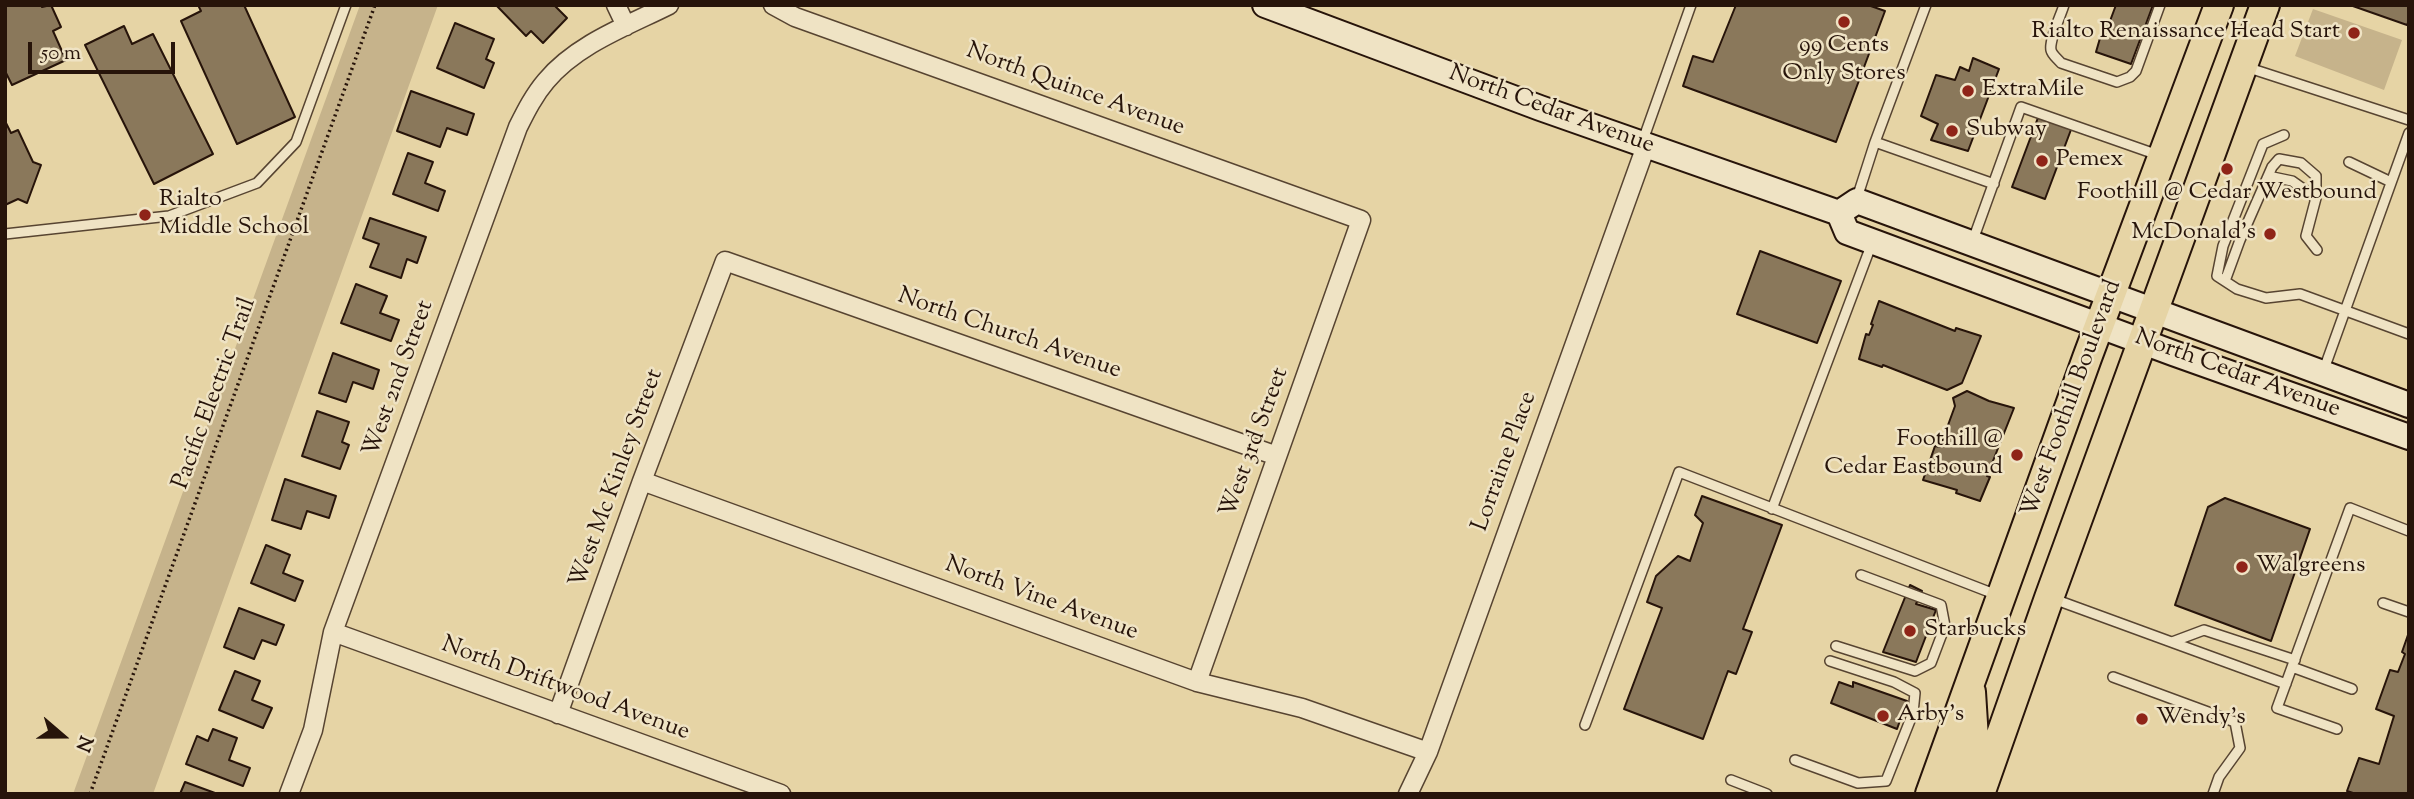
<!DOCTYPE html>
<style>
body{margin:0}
#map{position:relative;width:2414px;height:799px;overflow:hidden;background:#e6d4a5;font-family:"Sorts Mill Goudy",serif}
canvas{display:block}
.frame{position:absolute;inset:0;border:7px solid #27140a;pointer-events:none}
.north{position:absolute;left:28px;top:701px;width:70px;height:70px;-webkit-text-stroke:5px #efe3c4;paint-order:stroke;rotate:110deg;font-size:19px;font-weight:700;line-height:28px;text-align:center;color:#27140a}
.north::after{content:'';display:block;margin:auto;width:24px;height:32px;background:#27140a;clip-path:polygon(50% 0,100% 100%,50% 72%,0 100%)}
.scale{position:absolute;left:28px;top:42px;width:147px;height:32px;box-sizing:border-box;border:4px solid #27140a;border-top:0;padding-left:9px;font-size:21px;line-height:24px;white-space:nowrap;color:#27140a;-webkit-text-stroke:5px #efe3c4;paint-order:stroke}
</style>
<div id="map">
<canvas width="2414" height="799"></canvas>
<div class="frame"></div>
<div class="north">N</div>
<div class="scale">50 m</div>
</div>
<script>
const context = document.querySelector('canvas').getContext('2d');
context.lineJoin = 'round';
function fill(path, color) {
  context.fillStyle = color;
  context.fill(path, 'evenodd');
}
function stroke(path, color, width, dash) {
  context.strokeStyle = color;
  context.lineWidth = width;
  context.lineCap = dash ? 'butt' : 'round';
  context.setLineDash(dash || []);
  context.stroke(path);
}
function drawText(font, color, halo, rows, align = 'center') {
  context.font = font + ' "Sorts Mill Goudy",serif';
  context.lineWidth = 5;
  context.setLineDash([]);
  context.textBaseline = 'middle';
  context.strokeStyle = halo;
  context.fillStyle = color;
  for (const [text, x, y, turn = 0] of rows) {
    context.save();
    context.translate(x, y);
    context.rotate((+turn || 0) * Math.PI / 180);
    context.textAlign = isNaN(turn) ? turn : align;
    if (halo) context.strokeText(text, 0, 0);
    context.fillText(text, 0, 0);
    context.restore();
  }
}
fill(new Path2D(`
 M360,5H438L153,794H73Z
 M2313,9L2402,40L2384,90L2295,56Z`), '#c6b38b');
const building = new Path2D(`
 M5,5H41L42,7L51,5L61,27L53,31L66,60L12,85L5,71Z
 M198,5H244L295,117L237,144L181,21L201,11Z
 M496,5H554L567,18L543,43L531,31L526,36Z
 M1736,5H1868L1885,11L1836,142L1683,86L1693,56L1713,62Z
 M2116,5H2153L2131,64L2096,52L2105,21H2110Z
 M2350,5H2409V20L2407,25Z
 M455,23L494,39L486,59L494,63L484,88L437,68Z
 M124,26L132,44L153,34L213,154L154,184L85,45Z
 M1973,58L1999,69L1968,151L1931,140L1938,124L1921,116L1936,75L1955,80L1960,67L1969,71Z
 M411,91L474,114L467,135L447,128L440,147L397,131Z
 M2039,115L2072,127L2045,199L2012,187Z
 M5,121L11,133L18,130L33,162L41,165L27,203L18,199L5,205Z
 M408,153L433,162L425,183L445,191L438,211L393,194Z
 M370,218L426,237L417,263L407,259L401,278L370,267L379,244L363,238Z
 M1760,251L1841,281L1817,343L1737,314Z
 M356,284L387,296L380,313L399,320L391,341L341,323Z
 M1879,301L1955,331L1956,328L1981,336L1962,383L1947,390L1883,365L1882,367L1859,359L1866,334L1869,335L1873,325L1871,324Z
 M333,353L379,370L373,389L353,382L346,402L319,393Z
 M1967,391L1989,401L2014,408L1987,476L1990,477L1980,501L1956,493L1957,490L1923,480L1935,446L1940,447L1955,406L1953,398Z
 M317,411L349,422L342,442L349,445L340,469L302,456Z
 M285,479L336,496L329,518L307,511L301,529L272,520Z
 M1702,496L1782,525L1743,629L1752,632L1736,674L1728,671L1703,739L1624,709L1662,608L1647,602L1656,576L1678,556L1690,561L1703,523L1695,515Z
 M2225,498L2310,529L2271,641L2175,605L2208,507Z
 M266,545L290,555L283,573L303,581L295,601L251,583Z
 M1910,585L1922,591L1916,604L1936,610L1916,662L1883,652Z
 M239,608L284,625L276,645L262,640L254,659L224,647Z
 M2409,632V794H2356L2347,791L2359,758L2379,764L2394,716L2376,709L2390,670L2398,672L2405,654L2402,652Z
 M235,671L260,681L252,700L272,708L263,728L219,710Z
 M1839,682L1853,687V682L1907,701L1897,729L1831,703Z
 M213,729L237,738L229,760L250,768L243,786L186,764L197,736L208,741Z
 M185,782L215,793V794H180Z`);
fill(building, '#8a785b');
stroke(building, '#27140a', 2);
const lane = new Path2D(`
 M2064,5C2061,15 2049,40 2051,50C2052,55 2058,59 2061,63L2117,82L2130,77L2136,71L2160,5
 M2246,67L2409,120
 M2284,135L2263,144L2223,246L2217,276L2237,289L2266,298L2300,294L2409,334
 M1875,142L1994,184
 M1642,143L1691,5
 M2349,162L2391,182
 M2268,176L2292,181L2316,198
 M1857,198L1875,142L1926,5
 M5,234L169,216L257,183L296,142L346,5
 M1973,240L2021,107L2158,155
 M2225,281L2240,240L2272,167L2279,159L2301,163L2316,176V198L2306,236L2317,250
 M2323,372L2409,133
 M1772,509L1872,243
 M2051,598L2286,684
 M2383,603L2409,612
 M2172,642L2204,630L2295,660
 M1836,646L1915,671L1931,663L1945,626L1941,605L1861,575
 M2292,667L2352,689
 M2113,677L2235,722L2240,748L2219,777L2213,794
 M1585,725L1679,472L1997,595
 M2337,729L2277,708L2350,508L2409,531
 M1795,760L1858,783L1886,781L1913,713L1915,693L1894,682L1830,661
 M1731,780L1767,794`);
const street = new Path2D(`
 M616,5L626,26
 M773,5L795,17L1361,220L1197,682
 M642,481L1197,682L1302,708L1428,752
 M333,632L781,794
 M558,714L642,481L725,261L1277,456
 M289,794L313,730L333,632L518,127C526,111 534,95 546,81C577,44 627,26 669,5
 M1408,794L1428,752L1646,146`);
const secondary = new Path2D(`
 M1265,5L1540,108L1839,213L1847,232L2173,353L2409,437
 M1839,213L1857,201L2409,405`);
const primary = new Path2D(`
 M1930,794L2087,358L2219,5
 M1954,794L1974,739L1971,692
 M1980,794L2049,598L2265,5`);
stroke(lane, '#574431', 12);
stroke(street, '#574431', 21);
stroke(secondary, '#27140a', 28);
stroke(primary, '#27140a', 32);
stroke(new Path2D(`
 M90,794L375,5`), '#27140a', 3.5, [2, 3.5]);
stroke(lane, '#efe3c4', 9);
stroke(street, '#efe3c4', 18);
stroke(secondary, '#efe3c4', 24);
stroke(primary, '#e6d4a5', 28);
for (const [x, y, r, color] of [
 [1844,22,7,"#8f2418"],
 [2354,33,7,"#8f2418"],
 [1968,91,7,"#8f2418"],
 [1952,131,7,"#8f2418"],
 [2042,161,7,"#8f2418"],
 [2227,169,7,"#8f2418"],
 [145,215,7,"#8f2418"],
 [2270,234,7,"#8f2418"],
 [2017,455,7,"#8f2418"],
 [2242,567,7,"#8f2418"],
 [1910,631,7,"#8f2418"],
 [1883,716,7,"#8f2418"],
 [2142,719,7,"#8f2418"]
]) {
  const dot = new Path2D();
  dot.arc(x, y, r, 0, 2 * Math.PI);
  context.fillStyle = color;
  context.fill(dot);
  stroke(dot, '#efe3c4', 2.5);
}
drawText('24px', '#27140a', '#efe3c4', [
 ["Rialto Renaissance Head Start",2340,33,"right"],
 ["99 Cents",1844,47,"center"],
 ["Only Stores",1844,75,"center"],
 ["ExtraMile",1982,91],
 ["Subway",1966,131],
 ["Pemex",2056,161],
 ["Foothill @ Cedar Westbound",2227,194,"center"],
 ["Rialto",159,201],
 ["Middle School",159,229],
 ["McDonald's",2256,234,"right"],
 ["Foothill @",2003,441,"right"],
 ["Cedar Eastbound",2003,469,"right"],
 ["Walgreens",2256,567],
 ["Starbucks",1924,631],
 ["Arby's",1897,716],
 ["Wendy's",2156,719]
], 'left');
drawText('24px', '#27140a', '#efe3c4', [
 ["North Quince Avenue",1075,91,20],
 ["North Cedar Avenue",1551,111,20],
 ["North Church Avenue",1009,335,19],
 ["North Cedar Avenue",2237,375,20],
 ["West 2nd Street",400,379,-70],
 ["Pacific Electric Trail",216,394,-70],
 ["West Foothill Boulevard",2073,399,-70],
 ["West 3rd Street",1256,443,-70],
 ["Lorraine Place",1506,462,-70],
 ["West Mc Kinley Street",618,479,-70],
 ["North Vine Avenue",1041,600,20],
 ["North Driftwood Avenue",565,690,20]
]);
</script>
